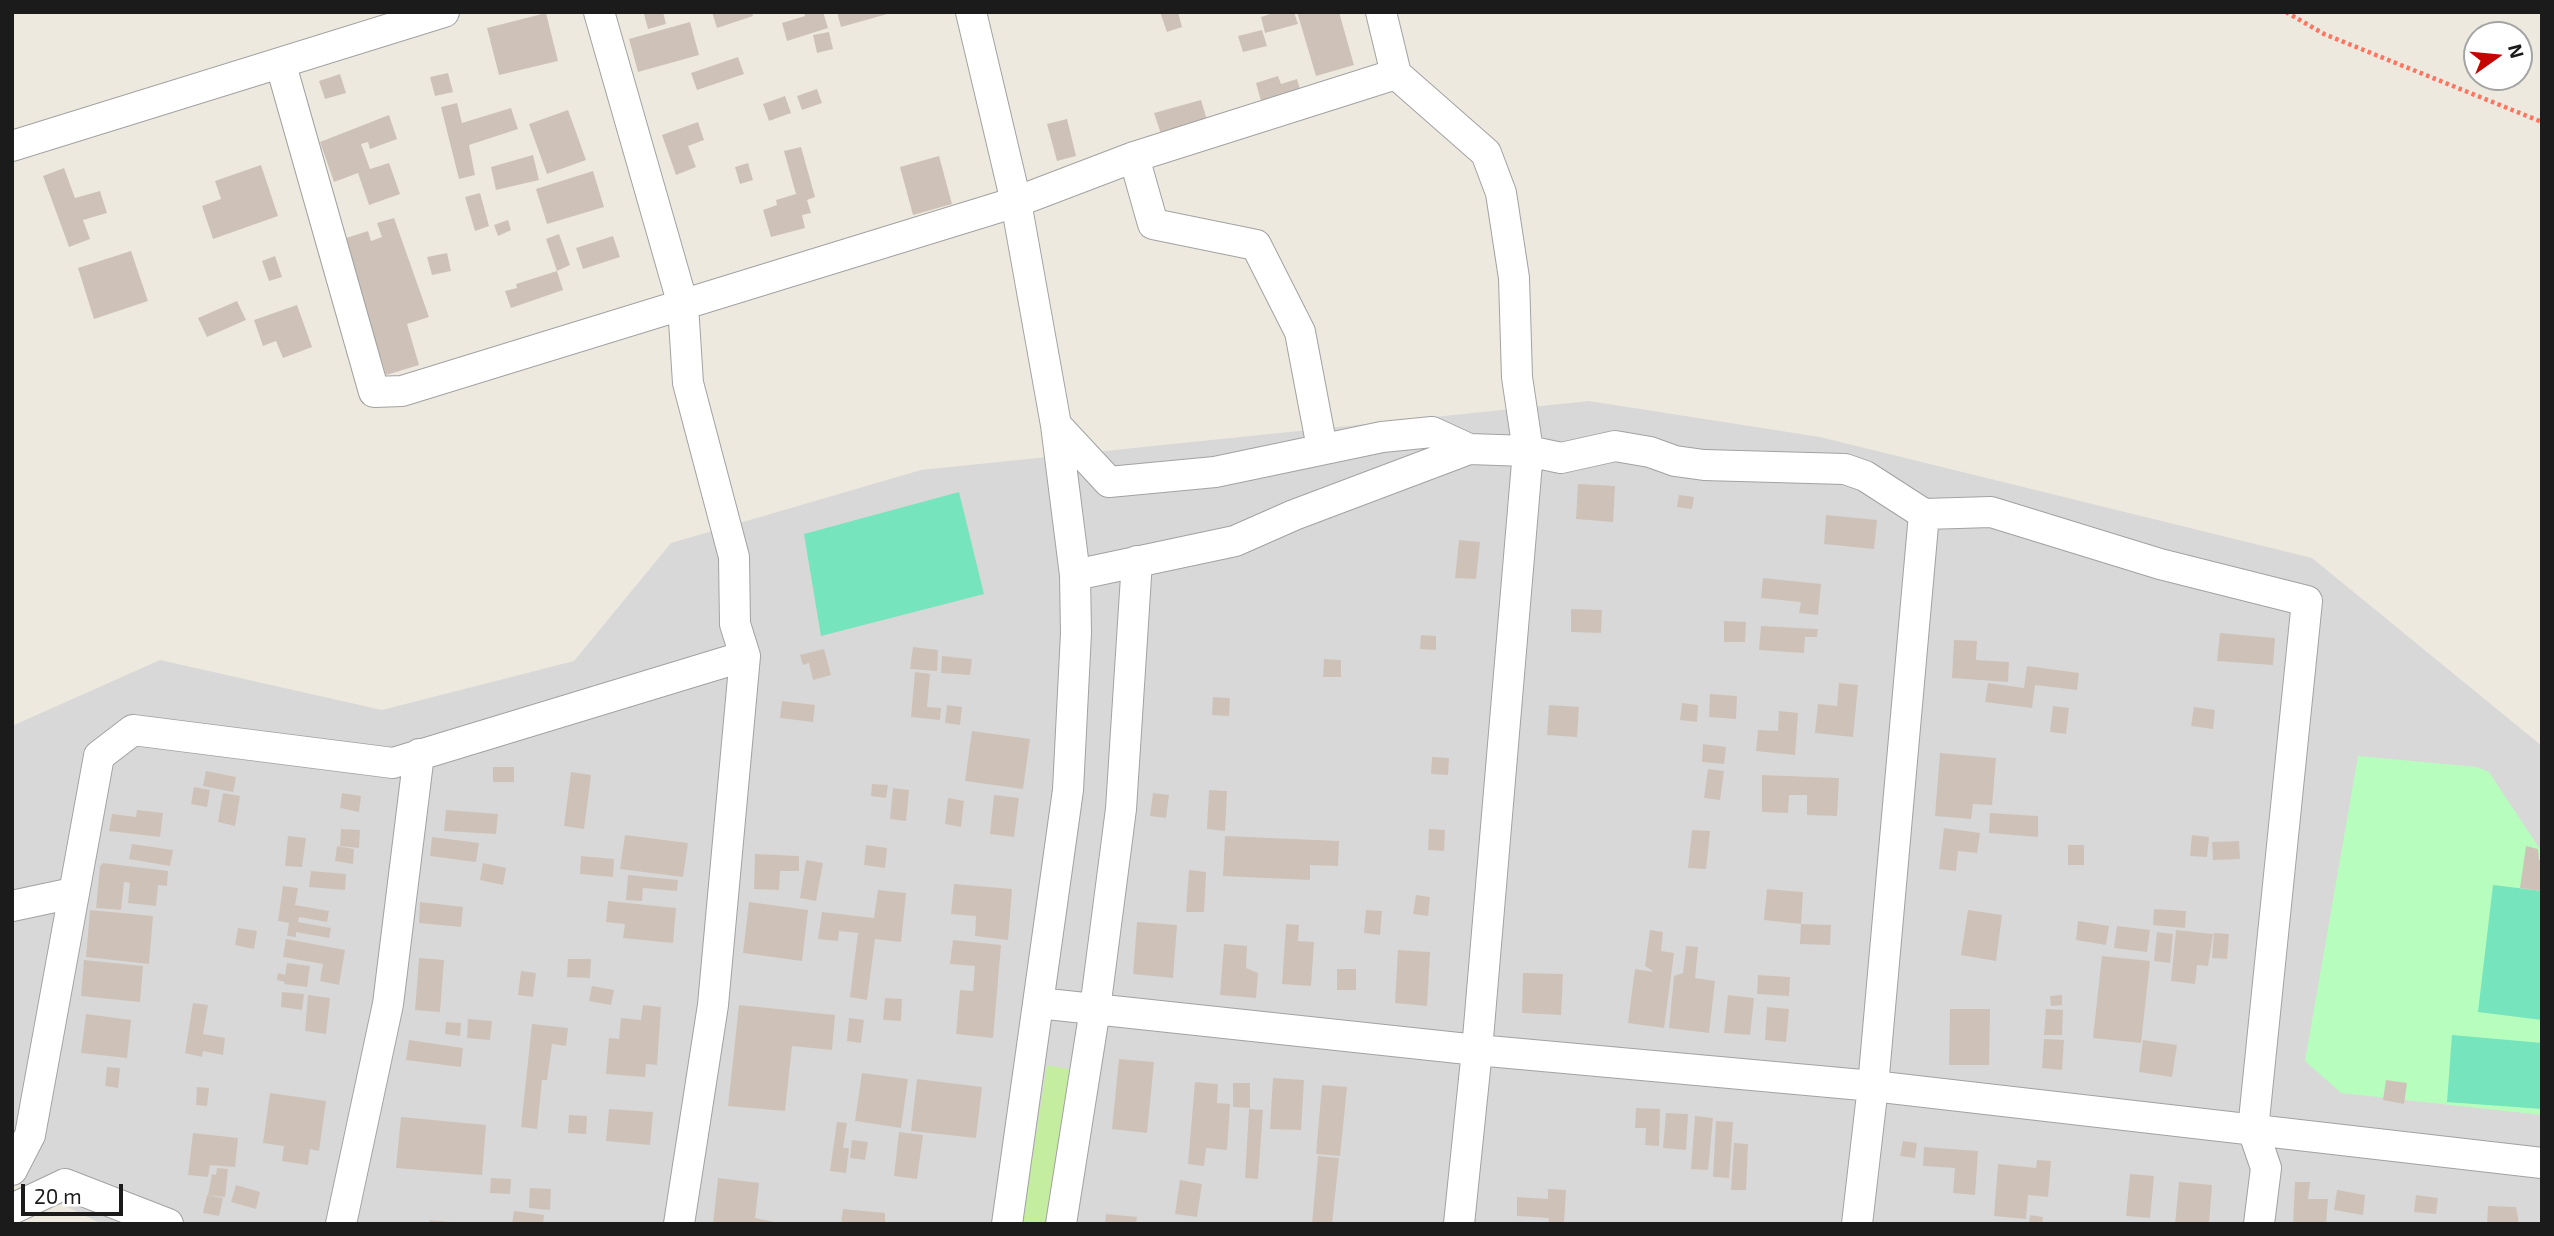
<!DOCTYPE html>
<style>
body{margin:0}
#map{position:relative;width:2554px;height:1236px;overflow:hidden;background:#eee9df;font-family:"Exo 2",sans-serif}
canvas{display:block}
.frame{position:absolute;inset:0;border:14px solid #1b1b1b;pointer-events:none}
.north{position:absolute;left:2463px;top:21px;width:70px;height:70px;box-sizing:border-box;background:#fff;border:2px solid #a4a4a4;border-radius:50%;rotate:75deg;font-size:19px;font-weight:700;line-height:28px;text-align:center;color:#1b1b1b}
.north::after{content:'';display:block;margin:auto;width:24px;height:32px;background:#c60400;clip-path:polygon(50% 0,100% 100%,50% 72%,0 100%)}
.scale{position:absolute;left:21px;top:1184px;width:102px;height:32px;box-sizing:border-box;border:4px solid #1b1b1b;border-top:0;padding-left:9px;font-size:21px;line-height:24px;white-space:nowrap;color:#1b1b1b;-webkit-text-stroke:5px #fff;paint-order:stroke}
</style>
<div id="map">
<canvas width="2554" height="1236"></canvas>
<div class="frame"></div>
<div class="north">N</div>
<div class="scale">20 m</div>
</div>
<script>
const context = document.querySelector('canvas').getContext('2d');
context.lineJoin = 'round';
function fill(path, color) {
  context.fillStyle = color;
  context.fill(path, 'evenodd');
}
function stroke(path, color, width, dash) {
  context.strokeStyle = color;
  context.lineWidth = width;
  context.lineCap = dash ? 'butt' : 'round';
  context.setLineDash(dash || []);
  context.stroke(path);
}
fill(new Path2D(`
 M1589,401L1820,437L2312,558L2542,746V1224H102L12,1180V726L160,660L382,710L574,661L671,543L921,470Z`), '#d9d8d8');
fill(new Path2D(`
 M1047,1065L1073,1070L1049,1224H1022Z`), '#c4eda0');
fill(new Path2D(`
 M2358,756L2477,767L2489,772L2542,852V1115L2341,1093L2305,1061Z`), '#b7fdbe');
fill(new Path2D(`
 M959,492L984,594L821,636L804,534Z
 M2493,885L2542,891V1020L2478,1012Z
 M2452,1035L2542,1043V1109L2447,1102Z`), '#76e4bc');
fill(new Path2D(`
 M652,12H663L666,24L648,29L644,14Z
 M712,12H752L753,16L717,28Z
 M804,12H823L828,28L787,41L782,23L805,16Z
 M837,12H891V13L841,27Z
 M1160,12H1178L1182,27L1167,32Z
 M1276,12H1294L1298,24L1265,33L1261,17Z
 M1297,12H1339L1354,65L1316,76Z
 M546,13L558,61L499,75L487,28Z
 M690,22L699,55L638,72L629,39Z
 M1262,30L1267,46L1243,52L1238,36Z
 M829,32L833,49L817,53L813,35Z
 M738,57L744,74L697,90L691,73Z
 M448,73L453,92L435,96L430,77Z
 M340,74L346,93L325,99L319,81Z
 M1278,76L1281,84L1297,79L1300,89L1261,101L1256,83Z
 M817,89L822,103L802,110L797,96Z
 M785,96L791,113L769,121L763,104Z
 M1201,100L1207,120L1161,134L1154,113Z
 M457,103L462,123L511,108L518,129L469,145L475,175L459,179L441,107Z
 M568,110L586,160L547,174L529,124Z
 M389,115L397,139L370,149L368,142L361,144L370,169L389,163L400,194L369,205L358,173L334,182L320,142Z
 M1067,119L1076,156L1057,161L1047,124Z
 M698,122L704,140L688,146L696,167L676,175L662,135Z
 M801,147L815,197L807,200L811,213L802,215L805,228L771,237L763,210L777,205L776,200L796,194L784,151Z
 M533,155L539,180L496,190L491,167Z
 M939,156L952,204L913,215L900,167Z
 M748,163L753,180L740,184L735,167Z
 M261,165L278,216L213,239L202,206L221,199L215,181Z
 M64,168L75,198L100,191L107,213L83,220L90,239L69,247L43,176Z
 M593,171L604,207L547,224L536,189Z
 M480,193L489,226L475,231L465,197Z
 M394,218L429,317L407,324L419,365L386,375L343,239L368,231L371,241L382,237L377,223Z
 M508,220L511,230L498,236L494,225Z
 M559,234L570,265L557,271L546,239Z
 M613,236L620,257L583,269L576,248Z
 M131,251L148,301L94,319L78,268Z
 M447,253L451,271L432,275L427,257Z
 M275,256L282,277L269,281L262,261Z
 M557,271L563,290L511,308L505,291L517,288L516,284Z
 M237,301L246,320L207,337L198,318Z
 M297,305L312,347L283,358L276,341L263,346L254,320Z
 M1578,484L1615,486L1613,522L1576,519Z
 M1679,495L1694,497L1692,509L1677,507Z
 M1826,515L1877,520L1874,549L1824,544Z
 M1459,540L1480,542L1476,579L1455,578Z
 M1763,578L1821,584L1818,615L1799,613L1801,602L1761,598Z
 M1571,609L1602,610L1601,633L1571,632Z
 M1724,621L1746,622L1745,642H1724Z
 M1761,626L1818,629L1817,637H1805L1804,653L1759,650Z
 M2220,633L2275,638L2273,665L2217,661Z
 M1421,635L1436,636V650L1420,649Z
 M1954,640L1977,641L1976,660L2009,662L2008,682L1952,678Z
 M913,647L938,650L937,671L910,669Z
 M824,649L831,675L813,680L809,663L803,665L800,655Z
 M942,656L972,659L970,675L941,673Z
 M1324,659L1341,660V677H1323Z
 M2027,666L2079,673L2077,690L2035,685L2032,708L1985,702L1988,683L2024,688Z
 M915,672L930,674L927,707L941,708L940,720L911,717Z
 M1839,683L1858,685L1853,737L1815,733L1818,704L1837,706Z
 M1710,694L1737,696L1736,719L1709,717Z
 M1213,697L1230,698L1229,716L1212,715Z
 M782,701L815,705L813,722L780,718Z
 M1682,703L1698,705L1697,722L1680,720Z
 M947,705L962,707L960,725L945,723Z
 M1549,705L1579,707L1577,737L1547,735Z
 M2053,706L2069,708L2066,734L2050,732Z
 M2194,707L2215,710L2213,729L2191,726Z
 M1779,711L1798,713L1795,755L1756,751L1758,730L1778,731Z
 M972,731L1030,739L1023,789L965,781Z
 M1703,744L1726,747L1724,764L1702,762Z
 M1940,753L1996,758L1992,805L1973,804L1971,819L1935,816Z
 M1432,757L1449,758L1448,775L1431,774Z
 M493,767H514V782H493Z
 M1708,769L1724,771L1720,800L1704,798Z
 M206,771L236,777L233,792L203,786Z
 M571,772L591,775L584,829L564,826Z
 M1762,775L1839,778L1837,816L1807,815V795H1789L1788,813L1762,812Z
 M872,784L888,785L886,798L871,796Z
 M194,787L210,790L207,807L191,804Z
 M893,788L909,790L906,821L890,819Z
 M1209,790L1227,791L1225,831L1207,829Z
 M223,793L240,796L235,826L218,822Z
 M342,793L361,796L359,812L340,808Z
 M1153,793L1169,795L1166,818L1150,816Z
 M994,795L1019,798L1014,837L990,834Z
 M948,798L964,801L961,827L945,824Z
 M137,810L163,813L160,837L109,831L112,814L136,817Z
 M446,810L498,814L496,834L444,831Z
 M1990,813L2038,816V837L1989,833Z
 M1944,828L1980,833L1977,853L1958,851L1956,871L1939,869Z
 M341,829L360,830L359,848L340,846Z
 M1429,829L1445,830L1444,851L1428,850Z
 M1692,830L1710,831L1706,869L1688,868Z
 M625,835L688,843L683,877L620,869Z
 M2192,835L2209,837L2207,857L2190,856Z
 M288,836L306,838L302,867L285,866Z
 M1225,836L1339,841L1338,866L1310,865V880L1223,876Z
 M432,837L479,843L476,862L430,856Z
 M2239,841L2240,859L2213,860L2212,842Z
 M132,844L173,850L170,866L129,859Z
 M866,845L887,848L885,868L864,865Z
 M2068,845H2084V865H2068Z
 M337,846L354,849L353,864L335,861Z
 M2526,846L2538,849L2539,860H2542V891L2520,888Z
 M755,854L799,856V871H780L779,890L754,889Z
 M581,856L614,859L613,877L580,874Z
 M806,860L823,863L816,901L800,898Z
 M103,863L168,871L167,886L158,885L156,906L128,903L130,883L124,882L121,910L96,908L100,866Z
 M483,863L506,868L503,885L480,880Z
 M1189,870L1206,872L1204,912H1186Z
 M311,871L346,874L345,890L309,887Z
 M628,875L678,880L677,891L643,888L642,901L626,900Z
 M954,884L1012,889L1008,940L975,936L976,916L951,914Z
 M283,886L298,888L295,905L329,911L327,922L299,917L298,922L331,928L329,938L296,932V937L287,936L289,923L278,921Z
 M1767,889L1803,892L1801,924L1764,920Z
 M878,890L906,893L901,942L875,939L867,1000L850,997L858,933L839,931L838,941L818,939L822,912L874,918Z
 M1416,895L1430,897L1428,916L1413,914Z
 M608,901L676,908L673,943L623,938L625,924L606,922Z
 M420,902L463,907L461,927L419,923Z
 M749,902L808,910L802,961L743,953Z
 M2154,909L2186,911L2185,928L2153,925Z
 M90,910L153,916L149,964L86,957Z
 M1366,910L1382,911L1380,935L1364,933Z
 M1968,910L2002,915L1996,961L1961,955Z
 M2078,921L2109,926L2106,945L2076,940Z
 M1137,922L1177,925L1173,978L1133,974Z
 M1286,924L1299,925L1298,941L1314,942L1311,986L1282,984Z
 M1801,924L1831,925L1830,945L1800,944Z
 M2117,926L2150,930L2147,952L2114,948Z
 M238,928L257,931L254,949L235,945Z
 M1650,930L1663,932L1661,951L1674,953L1664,1028L1628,1023L1635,969L1654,972L1645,966Z
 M2176,930L2213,934L2208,966L2197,965L2195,984L2171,981Z
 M2157,932L2173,934L2170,963L2154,961Z
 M2214,933L2229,934L2227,959L2212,958Z
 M286,939L345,950L339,985L320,981L323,964L283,957Z
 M953,940L1001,945L993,1038L956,1034L960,990L973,991L975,966L950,964Z
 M1224,944L1247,946L1246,968L1258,973L1256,998L1220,995Z
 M1686,946L1698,947L1695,978L1715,981L1709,1033L1669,1028L1674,976L1683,973Z
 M1398,950L1430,952L1427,1006L1395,1003Z
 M2102,956L2150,961L2141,1043L2093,1038Z
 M419,958L444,960L440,1012L415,1010Z
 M568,959H591L590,978L567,977Z
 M84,960L143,966L140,1002L81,996Z
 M287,963L310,966L307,987L284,984L285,982L277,980L278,973L285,975Z
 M1337,969H1356V990H1337Z
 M521,971L536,973L533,997L518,995Z
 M1523,973L1563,974L1561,1015L1522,1013Z
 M1758,975L1790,977L1789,996L1757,994Z
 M592,986L614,990L611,1005L589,1001Z
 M282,992L304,994L302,1010L281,1007Z
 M308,995L330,998L326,1034L305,1031Z
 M1728,995L1754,998L1750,1035L1724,1033Z
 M2062,995V1005L2051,1006L2050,996Z
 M885,998L902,999L901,1021L883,1020Z
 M193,1003L208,1005L203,1034L225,1038L223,1055L203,1051L202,1057L185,1053Z
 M643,1005L661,1007L657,1065L646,1064L645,1077L606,1074L609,1038L619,1039L621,1018L641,1020Z
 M739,1005L835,1015L832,1050L792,1046L785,1111L728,1106Z
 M1767,1007L1789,1009L1786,1042L1765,1040Z
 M1950,1009H1990L1989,1065H1949Z
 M2046,1009L2063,1010L2062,1035H2044Z
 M86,1014L131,1020L127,1058L81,1053Z
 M849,1018L864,1020L861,1043L847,1041Z
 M468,1019L492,1021L490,1040L467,1038Z
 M446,1022L461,1023L460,1036L445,1034Z
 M532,1024L568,1028L566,1046L552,1044L547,1080H542L537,1129L521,1127Z
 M2044,1039L2064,1040L2062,1070L2042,1068Z
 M409,1040L463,1048L461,1067L406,1060Z
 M2143,1040L2177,1045L2172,1077L2139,1072Z
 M1119,1059L1154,1062L1147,1133L1112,1129Z
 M107,1067L120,1068L118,1088L105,1086Z
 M862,1073L908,1079L901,1128L855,1121Z
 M1273,1078L1304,1080L1301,1130L1270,1129Z
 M917,1079L982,1087L976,1138L911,1131Z
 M2386,1080L2407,1083L2404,1104L2383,1100Z
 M1195,1082L1218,1084L1217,1103L1230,1104L1227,1150L1206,1148L1204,1166L1188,1164Z
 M1233,1083H1250V1108L1233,1107Z
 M1322,1085L1347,1087L1340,1156L1316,1154Z
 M197,1087L209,1088L207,1106L196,1105Z
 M270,1093L326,1101L319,1151L310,1149L308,1165L282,1161L284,1146L263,1143Z
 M1636,1108L1660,1109L1659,1146L1645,1145L1646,1128H1635Z
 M609,1109L653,1112L650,1145L606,1141Z
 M1249,1109L1263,1110L1258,1179L1245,1178Z
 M1666,1113L1688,1114L1686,1150L1663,1148Z
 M569,1115L587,1116L586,1134L568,1133Z
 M1695,1116L1713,1118L1708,1170L1691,1169Z
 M401,1117L486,1125L482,1175L396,1168Z
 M1716,1121L1733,1122L1729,1178L1713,1177Z
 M837,1122L847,1123L843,1148H849L846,1173L830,1171Z
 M899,1132L923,1135L917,1179L894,1176Z
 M193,1133L238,1138L235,1167L210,1165L208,1177L188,1175Z
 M852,1140L868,1142L865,1160L850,1158Z
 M1903,1141L1917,1143L1915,1158L1900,1156Z
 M1734,1143L1748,1144L1746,1190H1731Z
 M1924,1147L1978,1151L1975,1195L1953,1193L1955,1168L1923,1166Z
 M1318,1156L1339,1158L1332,1224H1312Z
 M2037,1160L2051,1161L2048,1197L2028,1195L2026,1219L1994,1216L1998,1164L2036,1168Z
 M217,1168L228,1169L225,1197L208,1195L212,1174L216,1175Z
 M2130,1174L2154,1176L2150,1218L2126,1216Z
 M491,1178L511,1179L510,1194L490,1193Z
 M718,1178L759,1183L755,1218L785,1224H713Z
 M1180,1180L1202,1184L1197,1217L1175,1214Z
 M2179,1182L2212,1185L2209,1224H2175Z
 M2295,1182H2310L2308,1199H2328L2326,1224H2293Z
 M236,1185L260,1192L256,1209L231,1202Z
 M530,1188L551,1189L550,1210L529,1208Z
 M1548,1189L1566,1190L1564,1224H1548L1549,1218L1517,1216V1197L1548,1199Z
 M2337,1190L2365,1195L2363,1215L2334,1210Z
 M207,1195L223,1198L219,1216L203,1213Z
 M2416,1195L2438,1198L2436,1214L2414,1212Z
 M2488,1206L2516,1207L2519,1224H2487Z
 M843,1209L885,1213V1224H841Z
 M514,1211L544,1215L543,1224H512Z
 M1106,1214L1137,1217L1136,1224H1105Z
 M2030,1215L2043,1217L2042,1224H2029Z
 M430,1220L451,1222V1224H429Z`), '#cec2b8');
const minor = new Path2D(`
 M599,12L683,305L688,383L734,557L735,624L745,656L713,1005L679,1224
 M971,12L1016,202L1056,425L1075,575L1076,633L1068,790L1007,1224
 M1381,12L1396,74L1486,153L1501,193L1514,278L1517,377L1528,451L1477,1050L1459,1224
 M281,65L374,392L402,391L1016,202L1134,157L1396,74
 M12,146L444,12
 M1134,157L1153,224L1256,245L1300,332L1322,448
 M1056,425L1109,482L1215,472L1382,437L1432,432L1469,449
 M1075,575L1235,541L1294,515L1469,449L1528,451L1561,458L1615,446L1650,452L1675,461L1704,465L1845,469L1865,476L1924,514L1991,512L2160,564L2307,601L2253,1130L2266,1168L2259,1224
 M12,906L73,893
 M1038,1003L1477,1050L1873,1086L2542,1163
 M12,1170L30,1135L99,756L133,730L393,763L745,656
 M12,1209L65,1184L168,1224
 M341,1224L388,1004L419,754
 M1061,1224L1095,1009L1121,809L1137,561
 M1857,1224L1873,1086L1924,514`);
stroke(minor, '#a2a2a2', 32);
stroke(new Path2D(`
 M2286,12L2324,34L2542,122`), '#ff735f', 4.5, [3.5, 3.5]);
stroke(minor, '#fff', 30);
</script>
